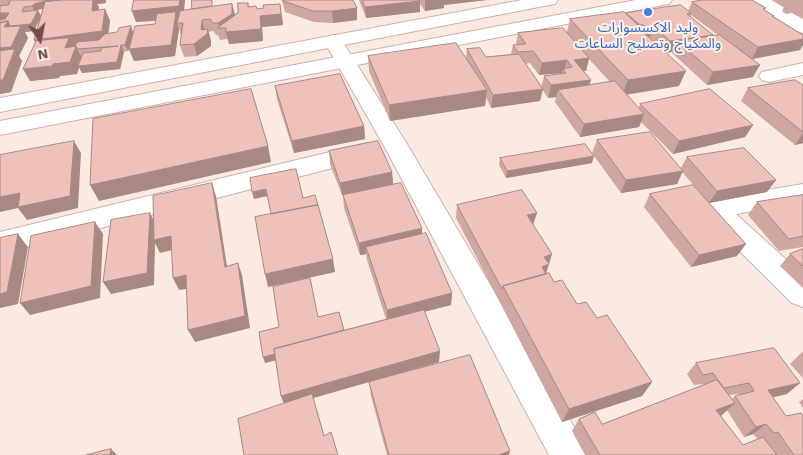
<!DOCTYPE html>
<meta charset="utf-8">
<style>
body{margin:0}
#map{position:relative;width:803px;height:455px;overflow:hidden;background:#faeae1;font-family:"Work Sans",sans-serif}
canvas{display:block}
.north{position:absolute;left:15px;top:15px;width:50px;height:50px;-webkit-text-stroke:4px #feefe7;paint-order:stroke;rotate:169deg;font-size:14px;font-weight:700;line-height:20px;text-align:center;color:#704d4a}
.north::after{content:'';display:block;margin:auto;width:18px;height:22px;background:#704d4a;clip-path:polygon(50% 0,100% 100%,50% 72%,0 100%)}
</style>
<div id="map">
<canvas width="803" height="455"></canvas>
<div class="north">N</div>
</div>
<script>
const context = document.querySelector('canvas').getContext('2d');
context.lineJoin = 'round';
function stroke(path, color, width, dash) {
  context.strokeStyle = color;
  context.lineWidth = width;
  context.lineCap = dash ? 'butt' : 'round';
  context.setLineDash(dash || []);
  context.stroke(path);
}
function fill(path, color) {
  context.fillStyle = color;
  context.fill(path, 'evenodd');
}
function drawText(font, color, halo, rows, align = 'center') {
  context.font = font + ' "Work Sans","Noto Sans Arabic",sans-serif';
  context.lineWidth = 4;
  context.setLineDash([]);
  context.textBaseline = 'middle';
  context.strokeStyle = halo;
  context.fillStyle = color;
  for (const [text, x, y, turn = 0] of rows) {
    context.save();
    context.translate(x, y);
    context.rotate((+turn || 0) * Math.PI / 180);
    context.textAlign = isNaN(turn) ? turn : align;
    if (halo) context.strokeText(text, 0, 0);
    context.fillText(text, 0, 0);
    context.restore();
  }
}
const minor = new Path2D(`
 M750,0H771L803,19V33L797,31L753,4Z
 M333,35L340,37L342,41L407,144L583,442L589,455H549L383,144L324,41L326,37Z
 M803,63V75L769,82L762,80L759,76L762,72Z
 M367,143L375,145L379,151L375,157L0,254V232Z
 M803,184V202L736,214L803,275V307L792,303L707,219L703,212L709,201L718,198Z`);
const secondary = new Path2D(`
 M522,0H558L555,4L549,5L0,112V98Z
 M636,0H672L669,4L663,5L0,135V121Z`);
stroke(minor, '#cdb2ac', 2);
stroke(secondary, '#cfb0a9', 2);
fill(minor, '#fff');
fill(secondary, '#fff');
fill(new Path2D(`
 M0,0H106V3L97,4L99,7L98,10L105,9L110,21L108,34L117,32L131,26L133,32L155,24L156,21L136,22L132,11L134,0H185L184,11L232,4L235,15L248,3L249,7L282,15L283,25L262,27L263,41L229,44L228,39L220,40L218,35H216L213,31L208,32L211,41V46L197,56L184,57L180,45L181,35L179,29L175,56L134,61L129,49L128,51L124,52L120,69L82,73L79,67L77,74L60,76L59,78L30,81L39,21L34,31L25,32L28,38L19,56L22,61L11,92L0,94ZM43,9L41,15L37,10Z
 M282,0H353L357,8V20L333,23L314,22L285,12Z
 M359,0H487L444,5V8L425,11L420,4V12L366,18Z
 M773,0H803V19L792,13L786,14L782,11L784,7Z
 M692,2L765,10L774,16V17L800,50L752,59L753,77L707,85L672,53V52L666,53L679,86L626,95L639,108L640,104L753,125L745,137L673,154L641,122L639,127L580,137L555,102L556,97L548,98L542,89L540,101L491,108L486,97L485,106L390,121L369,71L368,56L466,58L467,49L486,57L511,54L513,45H516L518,33L567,32L570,19L626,14V13L688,11ZM691,15L718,35L713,36L690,17ZM589,59L610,82L589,85L583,71H586ZM530,63L539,75L562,73L544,76L541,88L525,64Z
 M803,85V143L795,145L741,101L748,88Z
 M275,86L364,126L365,139L294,153L277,99Z
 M597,140L681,168L687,157L767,192L709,203L737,256L691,267L644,207L650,194L703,196L682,172L677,184L621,193L592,153Z
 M329,151L392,172L393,184L422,234L452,293L451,305L424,312L439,362L313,398L324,436L284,404L281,396L276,360L265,363L318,317L344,330L386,319L367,260L366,254L360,255L344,208L343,195H342L330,164Z
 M500,158L592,163L506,178L499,165Z
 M803,195V247L779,251L748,215L757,202Z
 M457,205L533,225L546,274L577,304L597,318L652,382L642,396L562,422L456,218Z
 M803,249V288L780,266L790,254Z
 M802,352H803V378L790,364Z
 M696,363L787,394L773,397L803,455H585L572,431L579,419L602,424L704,385L703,384L694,385L687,374ZM738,394L739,395L735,396L732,399L729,395ZM727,410L744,437L753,434L758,439L743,445L721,416Z
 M369,382L509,455H387L371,396Z
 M803,399V408L799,402Z`), '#cda7a0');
fill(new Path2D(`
 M45,0H106V3L97,4L99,7L97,22L52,6L37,10L36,13L32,6L34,4Z
 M180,0H185L183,18L177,23L179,29L175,56L134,61L129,49L128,51L125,45L131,26L133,33L175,19L136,22L132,11Z
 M425,0H487L444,5V8L425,11Z
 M420,1V12L366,18L365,7Z
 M232,4L235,15L226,28H220L218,23Z
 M280,4L283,25L262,27L263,41L229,44L226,32L260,16Z
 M357,8V20L333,23L332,11Z
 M105,9L110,21L107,43L76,47L82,58L121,45L124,52L120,69L82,73L79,67L77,74L60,76L59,78L30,81L23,69L40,52L34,40Z
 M38,10L41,16L34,31L25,32L28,38L19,56L22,61L11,92L0,94V34L8,21Z
 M0,13H9L12,19L0,20Z
 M202,20L205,32L208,29L211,41V46L197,56L194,44L201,30Z
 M654,27L649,39L637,46L644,28Z
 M713,35L708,46L677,41L672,52L665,53L670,41Z
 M803,39V45L800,50L752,59L758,47Z
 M589,58L586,71L571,72L574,60Z
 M567,60L564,70L563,69L562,73L539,75L542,63Z
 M760,65L753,77L707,85L713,72Z
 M686,71L679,86L622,95L628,80Z
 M591,80L587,93L558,90L556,97L548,98L551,85Z
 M543,89L540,101L491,108L493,95Z
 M487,90L485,106L390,121L389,105Z
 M644,114L639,127L580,137L584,124Z
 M753,125L745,137L673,154L679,141Z
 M364,126L365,139L294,153L292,141Z
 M803,133V143L795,145Z
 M74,141L81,153L78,208L27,220L18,208L0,212V197Z
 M268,146L271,162L99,201L90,185Z
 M594,156L592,163L506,178L507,171Z
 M683,171L677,184L621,193L626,180Z
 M392,172L393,184L342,195L340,183Z
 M776,180L767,192L709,203L717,191Z
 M212,183L216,196L229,279L225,267Z
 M266,189L268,196L254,199L252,192Z
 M150,213L156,225L171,236L177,249L160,253L155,243L154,285L111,294L103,282Z
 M537,213L533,225L527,215Z
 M95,222L103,234L100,298L30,315L20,303Z
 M422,228V241L366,247V254L360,255L359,243Z
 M18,234L28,247L18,304L0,308V294Z
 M746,244L737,256L691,267L699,255Z
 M552,254L545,277L538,279L544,257Z
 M333,259L335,272L268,287L265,274Z
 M238,263L242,275L250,328L195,342L188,330Z
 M186,275L192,288L179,290L173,278Z
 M452,293L451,305L387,321V310Z
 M345,336L346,342L265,363L263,357Z
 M440,351L439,362L285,406L281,396Z
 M652,382L642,396L562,422L569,409Z
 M800,383L787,394L756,401L768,390Z
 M735,403L721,416L703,423L716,410Z
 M766,424L753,434L744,437L756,427Z
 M111,449L117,455H110Z
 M510,451L509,455H498Z`), '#a78882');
const building = new Path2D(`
 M11,0H49L34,4L32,6L24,7L22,12L38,10L31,24L10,26L8,21L0,23V20L5,19L9,13H0V6L8,5Z
 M62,0H93L92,11L105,9L102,31L34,40L45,2Z
 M134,0H180L179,6L132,11Z
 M192,0H212V6L192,9Z
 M283,0H353L357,8L332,11H313L283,1Z
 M363,0H420V1L365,7Z
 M703,0H752L766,8L763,9L774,16H772L803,35V39L758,47L692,2Z
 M238,3H248V7L256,6L257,9L264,8L263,5L280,4L281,14L260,16L261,29L226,32V28H217L238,13Z
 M232,4V14L218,23H213L210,19L202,20L201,30L208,29L207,34L194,44L180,45L183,23H177L180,11Z
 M681,5L691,13L687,14L713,35L670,41L654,27L647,28L643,25H640L626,13Z
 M176,12L171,45L129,49L135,26L155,24L157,14Z
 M624,12L638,25H643L649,30L642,31L686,71L628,80L570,19Z
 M8,21L4,27L21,26L11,47L0,48V23Z
 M131,26L125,45H121L117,62L78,66L83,53L101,51V48L118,46L77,49L76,46H75L77,42L99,40L105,34L117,32L119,28Z
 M563,28L589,58L574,60L591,80L551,85L544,76L566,73L563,69L572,67L567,60L542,63L533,51L518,52L513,45L526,44L518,33Z
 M720,35L760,65L713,72L677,41Z
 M69,38L65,48L76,46L70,62L53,64L52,66L23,69L36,41Z
 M456,43L487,90L389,105L368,56Z
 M480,48L486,57L519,54L543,89L493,95L467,49Z
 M15,49L3,80H0V51Z
 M340,74L364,126L292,141L275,86Z
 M795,80L803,85V132L748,88Z
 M615,81L644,114L584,124L558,90Z
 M251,89L268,146L90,185L93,119Z
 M710,89L753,125L679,141L640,104Z
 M650,132L683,171L626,180L597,140Z
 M74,141L70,196L18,207L20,193L0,197V155Z
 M378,141L392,172L340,183L329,151Z
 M585,144L594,156L507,171L500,158Z
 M744,148L776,180L717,191L687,157Z
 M296,169L303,198L315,195L318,205L271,214L266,189L252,192L250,178Z
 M212,183L225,267L238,263L245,316L188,330L186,275L173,278L171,236L154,240L153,196Z
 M401,183L422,228L359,243L343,195Z
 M693,185L746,244L699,255L650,194Z
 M522,190L537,213L527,215L552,254L544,257L549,264L542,267L546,274L503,286L502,289L457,205Z
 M803,195V236L789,239L757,202Z
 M318,205L333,259L265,274L255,217Z
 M150,213L147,273L103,282L111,220Z
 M95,222L91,286L20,303L31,236Z
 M426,233L452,293L387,310L366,247Z
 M18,234L7,292L0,294V238Z
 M803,249V266L790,254Z
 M549,273L554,282L562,280L577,304L586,302L597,318L607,315L652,382L569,409L503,286Z
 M310,278L318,317L339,312L344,330L274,349L275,354L263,357L259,332L279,327L273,287Z
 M424,310L440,351L281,396L274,349Z
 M774,348L800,383L768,390L786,416L801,413L803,416V455H794L778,432L774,433L766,424L756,427L735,396L754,391L749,383L724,388L713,373L703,375L696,363Z
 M470,355L510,451L498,455H389L369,382Z
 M717,380L735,403L716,410L743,445L763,437L777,455H600L579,419L595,412L602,424Z
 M312,394L324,436L331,432L338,455H244L238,419Z
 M111,449L110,455H86Z`);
fill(building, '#eec2ba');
stroke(building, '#a78882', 1);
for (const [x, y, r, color] of [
 [648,12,5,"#3f7fe0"]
]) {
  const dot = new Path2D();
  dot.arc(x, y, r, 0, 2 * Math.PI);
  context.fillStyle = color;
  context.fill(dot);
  stroke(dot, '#feefe7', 2);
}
drawText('14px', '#366cbe', '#feefe7', [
 ["وليد الاكسسوارات",648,28],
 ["والمكياج وتصليح الساعات",648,44]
]);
</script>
